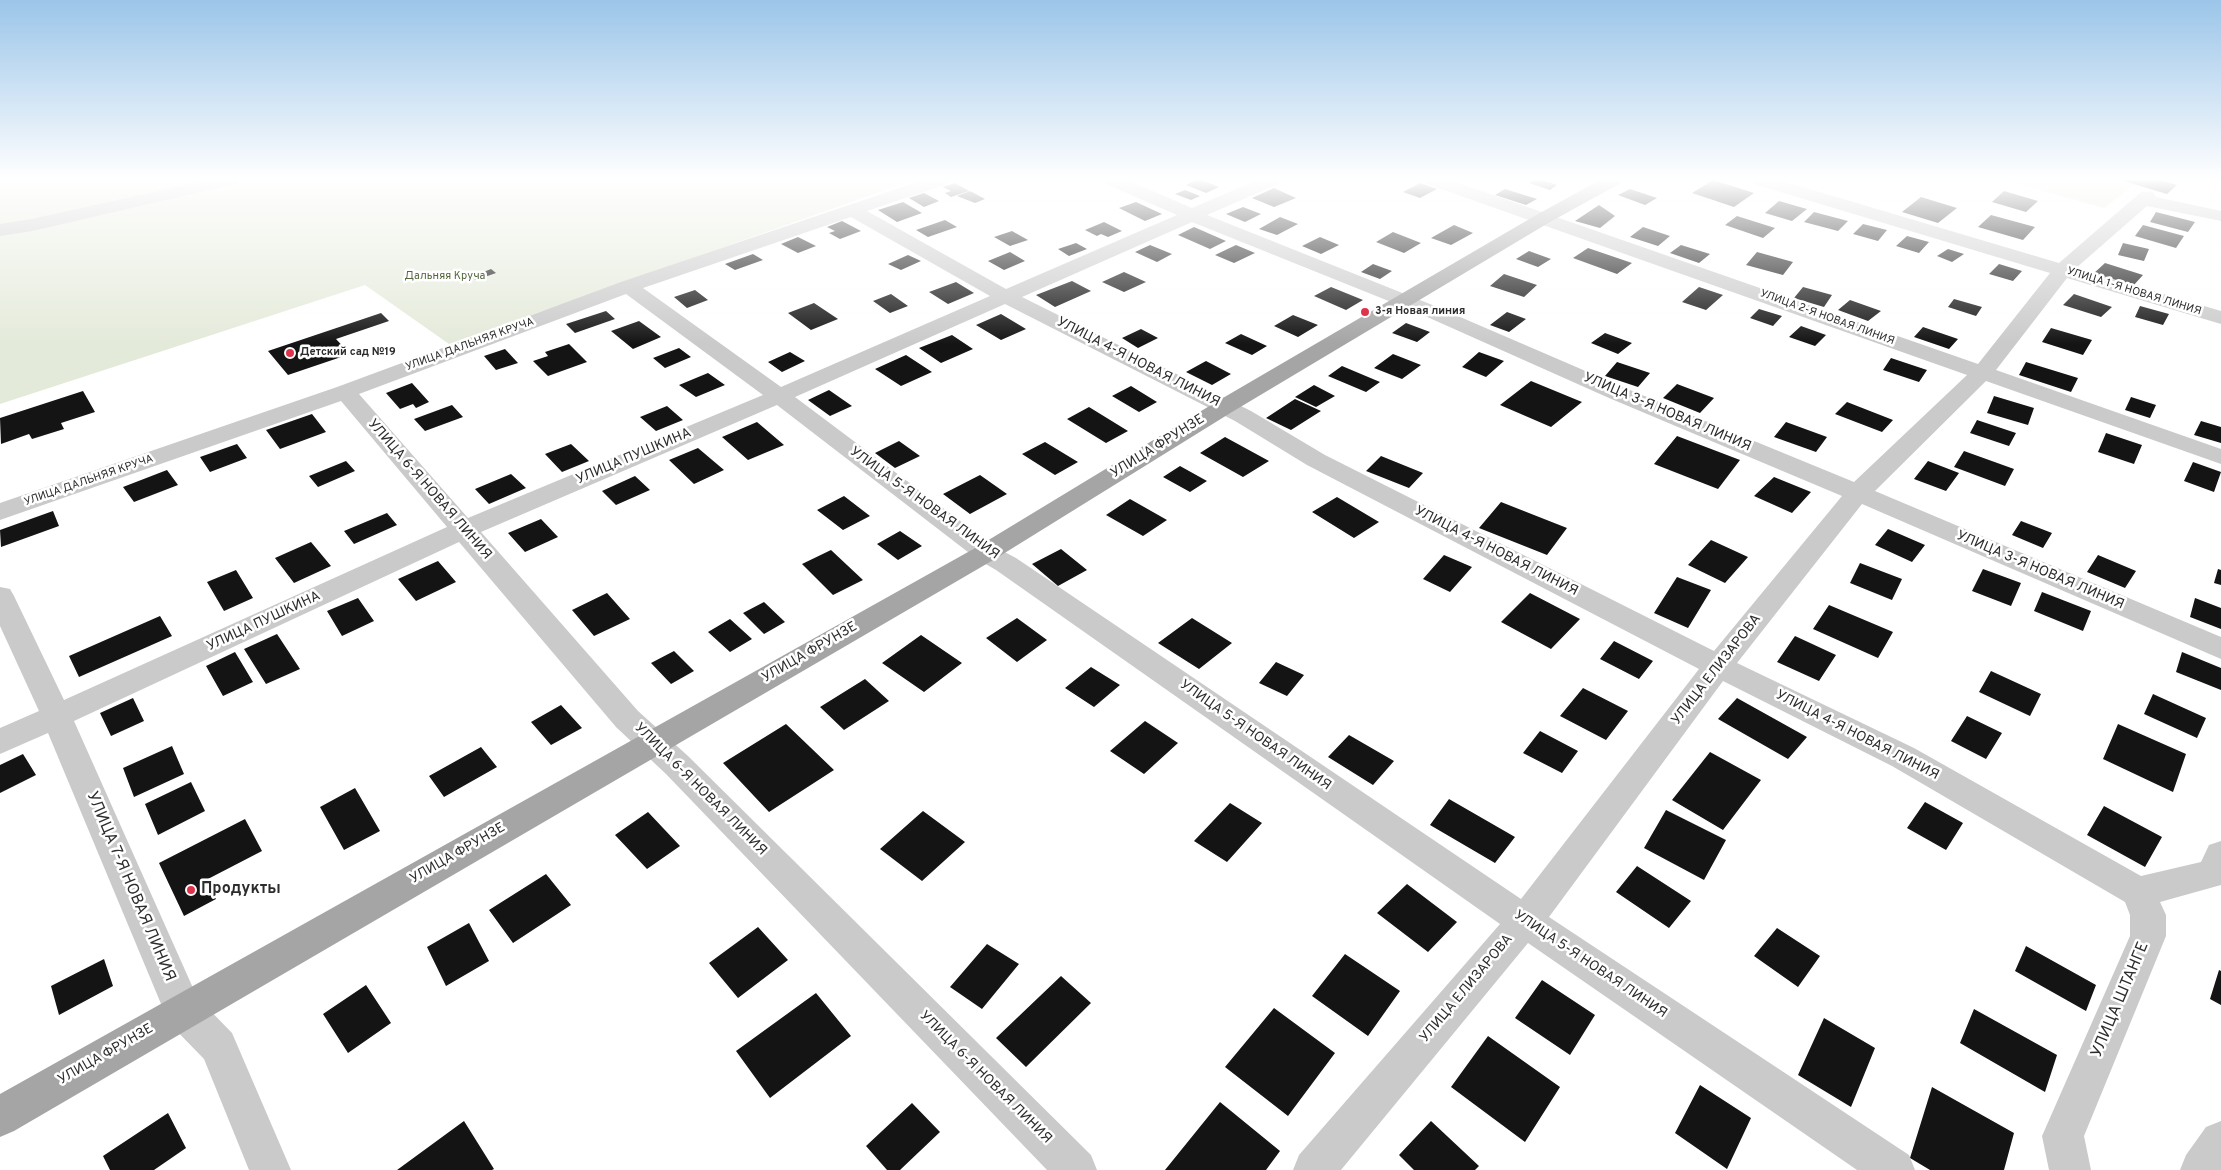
<!DOCTYPE html>
<meta charset="utf-8">
<style>
body{margin:0}
canvas{display:block;background:#fff}
</style>
<canvas width="2221" height="1170"></canvas>
<script>
const context = document.querySelector('canvas').getContext('2d');
context.lineJoin = 'round';
function fill(path, color) {
  context.fillStyle = color;
  context.fill(path, 'evenodd');
}
function stroke(path, color, width, dash) {
  context.strokeStyle = color;
  context.lineWidth = width;
  context.lineCap = dash ? 'butt' : 'round';
  context.setLineDash(dash || []);
  context.stroke(path);
}
function drawText(font, color, halo, rows, align = 'center') {
  context.font = font + ' Overpass,sans-serif';
  context.lineWidth = 5;
  context.setLineDash([]);
  context.textBaseline = 'middle';
  context.strokeStyle = halo;
  context.fillStyle = color;
  for (const [text, x, y, turn = 0] of rows) {
    context.save();
    context.translate(x, y);
    context.rotate((+turn || 0) * Math.PI / 180);
    context.textAlign = isNaN(turn) ? turn : align;
    if (halo) context.strokeText(text, 0, 0);
    context.fillText(text, 0, 0);
    context.restore();
  }
}
fill(new Path2D(`
 M0,180H227L0,228Z
 M242,180H914L449,344L365,285L0,404V233Z
 M2003,180H2118L2134,185L2104,208Z`), '#e4eada');
fill(new Path2D(`
 M1196,180H1201L1219,187L1206,193L1186,185Z
 M1534,180H1542L1557,185L1550,190L1529,183Z
 M1713,180L1754,193L1734,207L1692,193Z
 M2120,180H2160L2177,185L2167,194Z
 M955,183L969,191L951,197L945,193L951,191L943,187Z
 M1420,183L1437,189L1420,198L1403,192Z
 M1274,188L1296,198L1274,207L1252,198Z
 M1505,189L1537,199L1526,205L1495,195Z
 M1630,189L1657,198L1645,205L1618,195Z
 M1185,190L1200,196L1191,200L1175,194Z
 M970,191L985,199L975,203L957,196Z
 M2004,191L2038,201L2026,212L1992,202Z
 M924,193L939,201L924,207L909,198Z
 M1921,197L1957,208L1938,223L1902,212Z
 M1779,201L1807,209L1792,221L1765,213Z
 M903,202L922,213L897,222L878,210Z
 M1136,202L1162,214L1145,221L1119,208Z
 M1599,205L1615,216L1600,228L1575,221Z
 M1243,207L1261,214L1245,222L1226,214Z
 M1814,212L1848,221L1838,231L1804,222Z
 M2156,212L2195,222L2188,232L2150,222Z
 M1991,215L2035,227L2023,240L1978,227Z
 M1737,216L1775,228L1763,238L1725,225Z
 M1280,217L1298,224L1277,235L1259,229Z
 M945,220L957,227L928,237L916,230Z
 M842,221L861,231L840,239L829,233L835,231L827,227Z
 M1104,222L1122,231L1108,237L1101,234L1097,236L1085,230Z
 M1863,224L1887,230L1878,241L1853,234Z
 M1454,225L1473,233L1451,245L1431,238Z
 M2143,225L2184,236L2176,248L2135,236Z
 M1194,227L1226,241L1210,249L1178,235Z
 M1643,227L1670,236L1658,246L1630,237Z
 M1012,231L1028,240L1010,246L994,237Z
 M1393,232L1421,243L1404,253L1376,242Z
 M1907,236L1929,242L1919,253L1896,246Z
 M798,237L816,246L798,253L781,244Z
 M1320,237L1339,245L1321,254L1302,246Z
 M1076,243L1087,249L1069,256L1058,249Z
 M2123,243L2149,249L2144,261L2118,255Z
 M1150,245L1172,254L1157,262L1135,252Z
 M1236,245L1255,253L1234,263L1215,255Z
 M1681,245L1710,254L1699,263L1670,253Z
 M1588,248L1632,263L1617,274L1573,258Z
 M1948,249L1964,254L1952,262L1937,256Z
 M1529,251L1551,259L1538,267L1516,259Z
 M1010,252L1025,261L1004,270L988,261Z
 M1757,252L1793,262L1783,275L1746,265Z
 M753,254L763,260L735,270L725,264Z
 M908,255L921,261L901,270L888,264Z
 M2105,263L2143,275L2133,286L2093,274Z
 M1373,264L1392,271L1380,279L1361,272Z
 M1999,264L2022,271L2013,281L1989,274Z
 M491,269L496,273L476,280L471,277Z
 M1124,272L1146,282L1124,292L1102,282Z
 M1504,274L1537,285L1524,297L1490,286Z
 M1072,281L1091,291L1055,307L1036,295Z
 M956,282L974,293L948,304L929,292Z
 M1331,287L1363,300L1346,310L1314,296Z
 M1699,287L1723,295L1706,310L1682,302Z
 M1803,287L1832,295L1824,307L1794,298Z
 M695,290L708,300L687,308L674,297Z
 M891,294L908,306L890,313L873,301Z
 M2074,294L2112,307L2101,317L2063,305Z
 M1954,299L1982,307L1976,316L1948,307Z
 M1850,300L1881,311L1868,321L1838,310Z
 M814,303L838,319L811,330L788,313Z
 M2140,306L2169,314L2163,325L2135,317Z
 M1759,309L1782,316L1773,326L1750,318Z
 M606,311L615,319L575,333L566,324Z
 M1507,312L1526,319L1509,332L1490,325Z
 M381,313L389,321L336,339L350,354L288,375L268,351Z
 M1001,314L1026,329L1001,340L976,325Z
 M1293,315L1318,325L1298,337L1274,326Z
 M639,321L661,337L633,349L611,331Z
 M1406,323L1430,332L1417,342L1392,333Z
 M1801,326L1826,335L1815,346L1789,337Z
 M1923,327L1958,339L1949,349L1914,337Z
 M2051,328L2092,340L2083,355L2042,342Z
 M1141,329L1158,338L1138,348L1122,338Z
 M1605,333L1632,343L1618,354L1591,343Z
 M1241,334L1267,346L1252,355L1225,343Z
 M952,335L973,349L941,363L919,348Z
 M569,344L587,362L548,376L533,361L548,356L545,352Z
 M679,348L691,357L665,368L653,358Z
 M505,349L518,363L496,370L484,356Z
 M790,352L805,361L782,372L768,362Z
 M1479,352L1504,361L1486,377L1462,367Z
 M1393,354L1421,365L1402,379L1374,368Z
 M906,355L932,372L901,386L875,369Z
 M1891,358L1927,370L1919,382L1883,370Z
 M1206,361L1231,374L1212,385L1186,372Z
 M1617,362L1650,373L1638,387L1605,376Z
 M2026,362L2078,378L2071,392L2019,375Z
 M1342,366L1380,382L1366,392L1328,376Z
 M708,373L725,385L696,397L679,385Z
 M1531,381L1582,402L1551,427L1500,405Z
 M412,383L429,402L416,408L413,404L400,409L386,393Z
 M1677,384L1714,398L1700,413L1663,398Z
 M1314,385L1335,396L1316,407L1295,397Z
 M1131,386L1157,402L1139,412L1112,396Z
 M829,390L852,406L830,416L808,400Z
 M83,391L95,412L61,423L64,429L32,439L29,434L1,444L0,418Z
 M1994,396L2034,408L2028,425L1987,413Z
 M2131,397L2156,405L2150,418L2125,410Z
 M1295,399L1321,411L1291,430L1266,418Z
 M1847,402L1893,420L1882,432L1835,414Z
 M452,405L463,417L425,431L414,419Z
 M667,406L683,420L656,431L640,417Z
 M1089,407L1128,431L1106,443L1067,419Z
 M312,414L326,432L280,449L266,430Z
 M1977,420L2016,433L2009,446L1970,433Z
 M2201,421L2221,427V443L2194,435Z
 M757,422L784,445L748,460L722,437Z
 M1786,422L1827,437L1816,452L1774,437Z
 M2106,433L2142,445L2134,464L2098,452Z
 M1677,436L1740,460L1718,489L1654,464Z
 M1225,437L1269,461L1243,477L1200,453Z
 M899,441L920,456L895,468L875,453Z
 M1045,442L1078,462L1055,475L1022,454Z
 M237,444L247,458L210,472L200,457Z
 M571,444L589,461L562,472L545,454Z
 M698,448L724,470L694,484L669,460Z
 M1964,451L2014,469L2005,486L1954,467Z
 M1381,456L1423,473L1409,488L1366,471Z
 M346,461L355,471L318,487L309,476Z
 M1928,461L1959,473L1946,491L1914,479Z
 M2193,462L2221,472L2214,492L2184,481Z
 M1180,466L1207,481L1190,492L1163,477Z
 M167,470L178,485L134,502L123,487Z
 M511,474L526,488L489,504L475,489Z
 M980,475L1007,494L970,514L943,494Z
 M635,476L650,490L616,505L602,491Z
 M1774,477L1811,492L1792,513L1754,496Z
 M844,496L870,516L843,530L817,510Z
 M1337,497L1379,522L1354,538L1312,512Z
 M1130,499L1167,520L1143,536L1106,515Z
 M1501,502L1567,528L1547,555L1479,528Z
 M53,511L59,526L1,547L0,530Z
 M387,513L397,525L354,544L344,531Z
 M541,519L558,537L525,552L508,533Z
 M2021,521L2052,533L2043,548L2012,535Z
 M1888,529L1925,545L1912,562L1875,545Z
 M900,531L922,546L898,560L877,544Z
 M1711,540L1748,557L1725,583L1688,565Z
 M311,542L331,566L294,583L275,558Z
 M1061,549L1087,570L1058,586L1032,564Z
 M831,550L863,580L833,595L802,564Z
 M1444,555L1472,567L1450,592L1423,579Z
 M2098,555L2136,571L2125,588L2087,572Z
 M438,561L456,582L416,601L398,579Z
 M1860,563L1902,579L1892,600L1850,583Z
 M1983,569L2021,583L2011,606L1972,591Z
 M2218,569L2221,570V585L2214,583Z
 M236,570L253,598L224,611L207,582Z
 M1677,577L1711,590L1688,628L1654,613Z
 M2042,592L2091,611L2083,631L2034,611Z
 M607,593L630,619L594,636L572,610Z
 M1530,593L1580,619L1551,649L1501,622Z
 M358,598L374,621L342,636L327,611Z
 M2195,598L2221,608V629L2190,617Z
 M764,602L785,622L764,634L743,613Z
 M1829,605L1893,632L1878,658L1813,629Z
 M160,616L172,636L79,677L69,656Z
 M1017,618L1047,640L1017,662L986,638Z
 M1192,618L1232,643L1199,669L1158,643Z
 M730,619L752,639L730,652L708,632Z
 M277,634L300,669L266,684L244,649Z
 M921,635L962,663L924,692L882,663Z
 M1795,636L1836,655L1819,681L1777,662Z
 M1614,641L1653,661L1639,679L1600,659Z
 M674,651L694,671L671,684L651,663Z
 M235,652L253,682L223,696L206,666Z
 M2182,652L2221,668V690L2176,672Z
 M1276,662L1304,675L1287,696L1259,683Z
 M1091,667L1120,685L1094,707L1065,688Z
 M1991,671L2041,694L2030,716L1979,692Z
 M865,679L889,701L844,730L820,707Z
 M1583,688L1628,711L1606,740L1560,716Z
 M2153,694L2206,718L2197,738L2144,714Z
 M133,698L144,721L111,736L100,713Z
 M1737,698L1807,737L1788,759L1718,719Z
 M561,705L582,728L551,745L531,722Z
 M1967,716L2002,733L1986,759L1951,741Z
 M1145,721L1178,743L1144,774L1110,751Z
 M786,724L834,770L769,812L723,763Z
 M2118,724L2186,754L2173,792L2103,759Z
 M1540,731L1578,751L1562,773L1523,753Z
 M1349,735L1394,761L1373,785L1328,757Z
 M172,746L184,774L134,797L123,768Z
 M481,747L497,767L444,797L429,776Z
 M1710,752L1761,780L1723,830L1672,800Z
 M23,754L36,775L0,793V765Z
 M191,782L205,811L158,835L145,804Z
 M355,788L380,831L344,850L320,807Z
 M1449,799L1515,837L1495,863L1430,825Z
 M1925,802L1963,823L1946,850L1907,828Z
 M1230,803L1262,823L1227,862L1194,841Z
 M2104,806L2162,837L2145,867L2087,835Z
 M1666,810L1726,840L1704,880L1644,848Z
 M923,811L965,842L922,881L880,849Z
 M648,812L680,846L647,869L615,835Z
 M245,819L262,851L206,880L216,899L184,916L159,863Z
 M1637,866L1691,901L1669,928L1616,892Z
 M546,874L571,905L513,943L489,910Z
 M1407,884L1457,922L1428,952L1377,913Z
 M469,923L489,961L446,986L427,947Z
 M758,927L788,960L738,998L709,963Z
 M1777,928L1820,956L1798,987L1754,956Z
 M987,944L1019,964L982,1009L950,987Z
 M2026,946L2096,985L2086,1011L2015,971Z
 M1345,954L1400,991L1368,1036L1312,996Z
 M104,959L113,986L59,1015L51,986Z
 M2219,970L2221,971V1005L2210,999Z
 M1061,976L1091,1003L1026,1067L996,1038Z
 M1542,980L1595,1015L1570,1055L1515,1018Z
 M366,985L391,1023L348,1053L323,1014Z
 M816,993L851,1036L770,1098L736,1051Z
 M1274,1008L1335,1053L1288,1116L1225,1067Z
 M1974,1009L2057,1055L2045,1092L1960,1043Z
 M1824,1018L1875,1048L1851,1107L1798,1075Z
 M1488,1036L1560,1087L1525,1142L1451,1087Z
 M1700,1085L1751,1118L1727,1169L1675,1133Z
 M1932,1087L2014,1133L2004,1170H1930L1910,1158Z
 M1220,1102L1280,1151L1266,1170H1165Z
 M912,1103L940,1132L900,1170H887L866,1146Z
 M168,1113L186,1148L154,1170H110L103,1156Z
 M464,1121L494,1169L492,1170H397Z
 M1431,1121L1479,1166L1475,1170H1414L1399,1155Z`), '#141414');
fill(new Path2D(`
 M207,180H239L237,184L231,185L32,231L0,236V224L32,219Z
 M923,180H949L947,184L867,211L1006,289L1177,215L1106,184L1104,180H1127L1192,208L1257,180H1280L1278,184L1207,215L1430,304L1625,388L1854,482L1967,375L1427,184L1425,180H1450L1978,364L2050,273L1754,184L1752,180H1779L2059,263L2141,192H2153L2156,197L2221,211V221L2147,206L2076,268L2221,311V324L2067,278L1996,370L2221,449V464L1986,381L1875,491L2221,637V659L1862,504L1737,663L1914,748L2141,876L2201,862L2209,845L2221,841V885L2160,902L2166,915V936L2084,1136L2091,1170H2049L2042,1136L2130,936V915L2125,902L1892,766L1723,681L1549,917L1909,1155L1915,1170H1857L1528,943L1341,1170H1293L1299,1155L1500,924L996,570L977,559L777,405L481,532L638,711L688,756L1091,1155L1097,1170H1047L666,774L616,727L459,542L74,721L197,997L232,1033L291,1170H249L204,1059L169,1023L48,733L0,754V728L39,711L0,626V587L10,589L14,596L64,700L447,527L341,401L0,520V503L337,387L621,282ZM851,217L990,296L781,387L643,288ZM1192,222L1416,312L1609,398L1842,496L1714,651L1325,455L1251,411L1022,297ZM626,294L763,395L468,518L359,394ZM1005,304L1235,421L1307,465L1699,669L1521,899L1016,558L995,547L795,397Z
 M2221,1121V1170H2180L2186,1155L2206,1127Z`), '#cacaca');
fill(new Path2D(`
 M1600,180H1621L1619,184L1550,222L1232,412L995,559L14,1131L0,1137V1094L977,547L1216,402L1538,214Z`), '#a5a5a5');
const sky = context.createLinearGradient(0, 0, 0, 344);
sky.addColorStop(0, '#9bc5e9');
sky.addColorStop(0.52, '#fff');
sky.addColorStop(1, '#ffffff00');
context.fillStyle = sky;
context.fillRect(0, 0, 2221, 344);
for (const [x, y, r, color] of [
 [1365,312,5,"#df334c"],
 [290,353,5,"#df334c"],
 [191,890,5,"#df334c"]
]) {
  const dot = new Path2D();
  dot.arc(x, y, r, 0, 2 * Math.PI);
  context.fillStyle = color;
  context.fill(dot);
  stroke(dot, '#fff', 2);
}
drawText('11px', '#53663c', '#fff', [
 ["Дальняя Круча",445,277]
]);
drawText('11px', '#2d2d2d', '#fff', [
 ["УЛИЦА 1-Я НОВАЯ ЛИНИЯ",2134,292,17],
 ["УЛИЦА 2-Я НОВАЯ ЛИНИЯ",1827,318,20],
 ["УЛИЦА ДАЛЬНЯЯ КРУЧА",470,345,-20],
 ["УЛИЦА ДАЛЬНЯЯ КРУЧА",89,481,-19]
]);
drawText('bold 11px', '#2d2d2d', '#fff', [
 ["3-я Новая линия",1375,312],
 ["Детский сад №19",300,353]
], 'left');
drawText('14px', '#2d2d2d', '#fff', [
 ["УЛИЦА 4-Я НОВАЯ ЛИНИЯ",1138,363,27],
 ["УЛИЦА 3-Я НОВАЯ ЛИНИЯ",1667,413,23],
 ["УЛИЦА ФРУНЗЕ",1158,447,-32],
 ["УЛИЦА ПУШКИНА",634,457,-23],
 ["УЛИЦА 6-Я НОВАЯ ЛИНИЯ",429,490,49],
 ["УЛИЦА 5-Я НОВАЯ ЛИНИЯ",924,504,36],
 ["УЛИЦА 4-Я НОВАЯ ЛИНИЯ",1496,552,27],
 ["УЛИЦА 3-Я НОВАЯ ЛИНИЯ",2040,571,23],
 ["УЛИЦА ПУШКИНА",264,622,-25],
 ["УЛИЦА ФРУНЗЕ",810,653,-30],
 ["УЛИЦА ЕЛИЗАРОВА",1717,670,-52],
 ["УЛИЦА 5-Я НОВАЯ ЛИНИЯ",1255,736,35],
 ["УЛИЦА 4-Я НОВАЯ ЛИНИЯ",1857,736,27],
 ["УЛИЦА 6-Я НОВАЯ ЛИНИЯ",700,790,45],
 ["УЛИЦА ФРУНЗЕ",458,854,-30],
 ["УЛИЦА 5-Я НОВАЯ ЛИНИЯ",1590,965,34],
 ["УЛИЦА ЕЛИЗАРОВА",1467,989,-50],
 ["УЛИЦА ФРУНЗЕ",106,1055,-30],
 ["УЛИЦА 6-Я НОВАЯ ЛИНИЯ",985,1078,45]
]);
drawText('16px', '#2d2d2d', '#fff', [
 ["УЛИЦА 7-Я НОВАЯ ЛИНИЯ",130,887,67],
 ["УЛИЦА ШТАНГЕ",2121,1000,-67]
]);
drawText('bold 16px', '#2d2d2d', '#fff', [
 ["Продукты",201,890]
], 'left');
</script>
